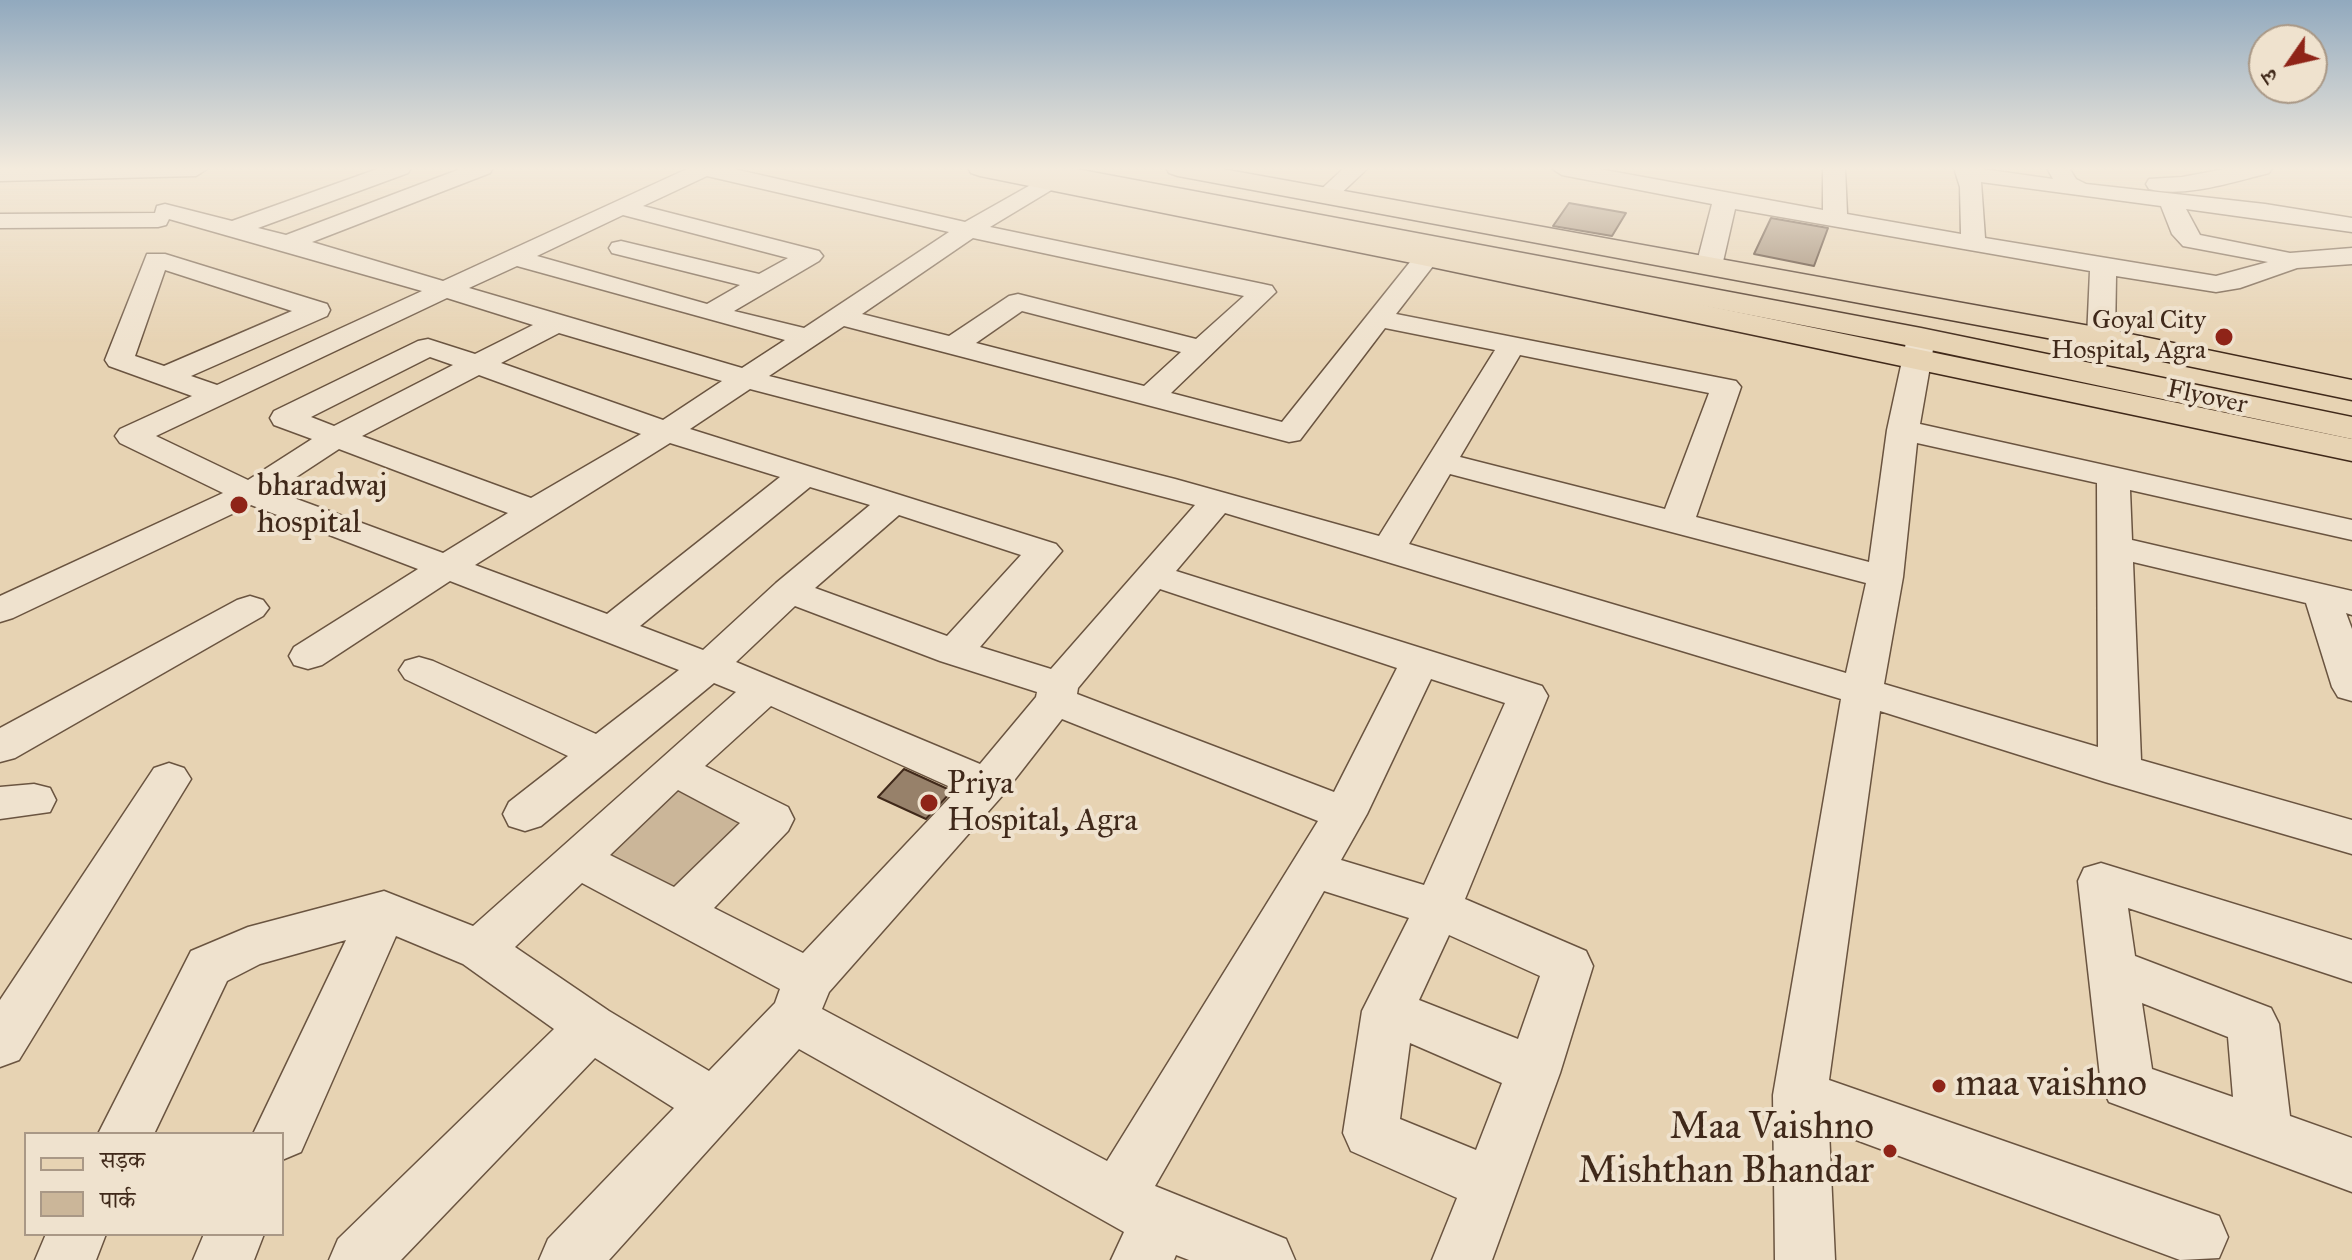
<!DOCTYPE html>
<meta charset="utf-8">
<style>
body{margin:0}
#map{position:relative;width:2352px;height:1260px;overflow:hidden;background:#e7d3b3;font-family:"IM FELL Great Primer","Noto Serif Devanagari",serif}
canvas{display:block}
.legend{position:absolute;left:24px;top:1132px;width:260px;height:104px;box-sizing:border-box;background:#efe2ce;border:2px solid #a99886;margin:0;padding:10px 14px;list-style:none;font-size:24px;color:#40291a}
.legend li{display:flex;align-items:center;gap:16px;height:40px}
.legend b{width:40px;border:2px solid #a99886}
.north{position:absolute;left:2248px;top:24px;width:80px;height:80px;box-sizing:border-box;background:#efe2ce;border:2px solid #a99886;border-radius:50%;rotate:236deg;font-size:22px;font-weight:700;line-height:32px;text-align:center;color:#40291a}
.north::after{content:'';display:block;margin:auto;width:28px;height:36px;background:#8f2418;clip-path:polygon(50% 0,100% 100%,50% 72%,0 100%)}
</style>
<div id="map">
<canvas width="2352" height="1260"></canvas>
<ul class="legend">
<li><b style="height:10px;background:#e7d3b3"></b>सड़क</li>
<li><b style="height:22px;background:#cbb699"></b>पार्क</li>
</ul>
<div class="north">उ</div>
</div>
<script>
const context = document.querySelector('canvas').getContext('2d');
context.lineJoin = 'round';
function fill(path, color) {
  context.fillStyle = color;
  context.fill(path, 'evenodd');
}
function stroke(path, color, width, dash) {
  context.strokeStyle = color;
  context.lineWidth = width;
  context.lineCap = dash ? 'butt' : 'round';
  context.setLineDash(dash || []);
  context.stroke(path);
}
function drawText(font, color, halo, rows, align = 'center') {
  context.font = font + ' "IM FELL Great Primer",serif';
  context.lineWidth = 8;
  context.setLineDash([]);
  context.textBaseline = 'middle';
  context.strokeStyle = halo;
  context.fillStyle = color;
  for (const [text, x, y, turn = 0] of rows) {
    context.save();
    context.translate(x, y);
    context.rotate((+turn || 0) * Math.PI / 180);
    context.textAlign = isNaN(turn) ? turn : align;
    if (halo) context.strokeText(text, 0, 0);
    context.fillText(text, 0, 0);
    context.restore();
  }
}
fill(new Path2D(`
 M674,783L750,821L676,893L596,851Z`), '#cbb699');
const building = new Path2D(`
 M1569,203L1626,213L1612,236L1553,226Z
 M1771,218L1828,228L1814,266L1754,254Z
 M904,769L952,791L926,819L878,797Z`);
fill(building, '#97816a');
stroke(building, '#40291a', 2);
const minor = new Path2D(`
 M0,168H206L207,169L196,176L0,181Z
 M380,168H411L408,173L258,228L286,235L463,168H493L490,173L312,242L443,281L689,168H730L965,222L1050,174L1058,176L1061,181L1058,186L990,227L1263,284L1272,286L1276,292L1171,393L1282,422L1418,252H1436L1440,257L1396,314L1736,381L1741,387L1696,517L1869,562L1887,430L1907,338L1911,332L1921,330L1931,332L1935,338L1920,424L2352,520V540L2130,490L2132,540L2352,591V615L2346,613L2352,629V701L2338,697L2332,687L2306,603L2133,562L2141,760L2352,820V854L2105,782L1880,711L1829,1080L2219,1216L2228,1237L2219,1258L2180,1260L1829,1130L1835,1260H1775L1773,1095L1841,699L1225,513L1176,571L1542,686L1548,696L1465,899L1586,951L1593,966L1560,1073L1492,1260H1432L1457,1198L1351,1151L1343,1133L1362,1011L1409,918L1324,891L1155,1186L1286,1239L1295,1260H1189L1176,1255L1174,1260H1111L1124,1232L799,1049L609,1260H539L548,1239L674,1108L595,1058L401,1260H329L338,1239L554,1029L463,964L396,936L301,1152L282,1160V1134H253L346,940L260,964L227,981L154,1134H98L191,951L248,927L384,891L473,926L736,692L714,683L541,826L525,831L509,826L503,814L509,802L568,756L405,679L399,670L405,661L419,657L433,661L596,734L679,670L450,581L322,665L308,669L294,665L289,656L294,647L418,569L251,505L13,618L0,622V596L223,493L120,443L115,436L120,429L192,396L109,366L105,360L147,254H165L327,304L330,310L327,316L191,376L217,385L422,291L169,219L166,225L158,227L0,228V214L155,213L157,206L165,204L232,221ZM707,176L949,232L804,328L734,311L819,261L823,256L819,251L643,206ZM623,215L788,258L759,274L621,241L612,243L609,248L612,253L740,285L707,304L537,256ZM973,238L1244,296L1196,339L1018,294L1009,296L949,336L862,314ZM517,266L785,340L742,368L469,288ZM165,270L292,311L164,366L135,356ZM447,298L533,325L475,354L428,339L418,341L274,411L270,418L274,425L312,439L248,480L156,436ZM1022,311L1181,352L1144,386L976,343ZM844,326L1289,442L1300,440L1385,328L1495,350L1379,536L1175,479L769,376ZM559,333L722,381L663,420L501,363ZM1520,355L1709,393L1665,509L1460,457ZM430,357L453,365L334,426L311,417ZM479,375L641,434L531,498L362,436ZM750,389L1195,505L1051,669L980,647L1056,558L1062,551L1056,544L690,429ZM670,443L780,477L607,614L475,565ZM1917,443L2097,483L2098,747L1884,684L1903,577ZM339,449L508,513L443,553L275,491ZM1450,474L1866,583L1846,673L1409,544ZM810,487L870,505L776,583L703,650L640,626ZM899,515L1021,555L947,636L815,588ZM1160,589L1397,668L1334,792L1077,694L1078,688ZM795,606L940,661L1037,692L1036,697L980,764L736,662ZM1431,679L1505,703L1424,885L1341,860L1367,814ZM771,706L957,790L803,953L714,908L788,831L794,819L788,807L705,766ZM1062,719L1318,821L1107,1161L822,1009L829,992L1002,796ZM678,790L740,823L674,887L610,855ZM582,883L780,989L775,1003L709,1071L609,1011L515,947ZM1449,935L1540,976L1518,1039L1419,1000ZM1410,1043L1502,1083L1476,1150L1400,1119Z
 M1344,168H1368L1334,200H1318L1315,195Z
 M1551,168H1594L1823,210V168H1845L1847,214L1961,234L1960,187L1954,168H1976L2053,179L2047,168H2069L2076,179L2086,184L2265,204L2352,218V232L2186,209L2200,235L2290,253L2352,248V264L2297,268L2240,288L2216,292L2116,276L2115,338L2111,344L2101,346L2091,344L2087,338L2090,271L1735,209L1722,266L1718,271H1700L1696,266L1712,204L1562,175ZM1981,182L2161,206L2172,234L2183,246L2268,262L2216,276L1985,238Z
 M2230,168H2272L2269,173C2233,182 2185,198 2149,189L2146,184L2149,179L2182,177Z
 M250,596L263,600L269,608L263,616L15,758L0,762V728L237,600Z
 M169,763L184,768L191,779L19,1060L0,1067V1000L154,768Z
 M34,784L50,788L56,800L50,812L0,819V787Z
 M2101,863L2352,940V982L2128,908L2135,956L2271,1008L2279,1024L2290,1116L2352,1138V1192L2109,1102L2101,1085L2078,881L2084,868ZM2142,1003L2228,1037L2233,1097L2152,1069Z
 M46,1234H106L96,1260H35Z
 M204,1234H264L254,1260H193Z`);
const major = new Path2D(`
 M968,168H1017L1427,248L2352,439V461L1427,266L980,176L971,173Z
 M1166,168H1217L2101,328L2352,380V400L2101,348L1178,176L1169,173Z`);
const highway = new Path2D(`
 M1020,168H1071L1921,328L2352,417V439L1921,348L1033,176L1024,173Z`);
stroke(minor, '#6a5440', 3);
stroke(major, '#40291a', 3);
stroke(highway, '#40291a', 3);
fill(minor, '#efe2ce');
fill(major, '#e7d3b3');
fill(highway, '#e7d3b3');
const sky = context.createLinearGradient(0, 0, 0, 344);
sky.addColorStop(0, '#91a9be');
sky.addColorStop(0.49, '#f4ebdd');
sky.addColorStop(1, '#f4ebdd00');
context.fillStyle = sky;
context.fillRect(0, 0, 2352, 344);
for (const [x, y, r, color] of [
 [2224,337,10,"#8f2418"],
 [239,505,10,"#8f2418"],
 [929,803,10,"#8f2418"],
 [1939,1086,8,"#8f2418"],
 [1890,1151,8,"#8f2418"]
]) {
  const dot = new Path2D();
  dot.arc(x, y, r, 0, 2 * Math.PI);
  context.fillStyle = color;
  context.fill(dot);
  stroke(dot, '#efe2ce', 3);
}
drawText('26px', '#40291a', '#efe2ce', [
 ["Goyal City",2206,322],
 ["Hospital, Agra",2206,352]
], 'right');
drawText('26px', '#40291a', '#efe2ce', [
 ["Flyover",2207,398,12]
]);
drawText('32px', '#40291a', '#efe2ce', [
 ["bharadwaj",257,487],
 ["hospital",257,524],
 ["Priya",947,785],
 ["Hospital, Agra",947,822]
], 'left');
drawText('38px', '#40291a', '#efe2ce', [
 ["maa vaishno",1955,1086],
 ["Maa Vaishno",1874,1129,"right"],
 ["Mishthan Bhandar",1874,1173,"right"]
], 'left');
</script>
